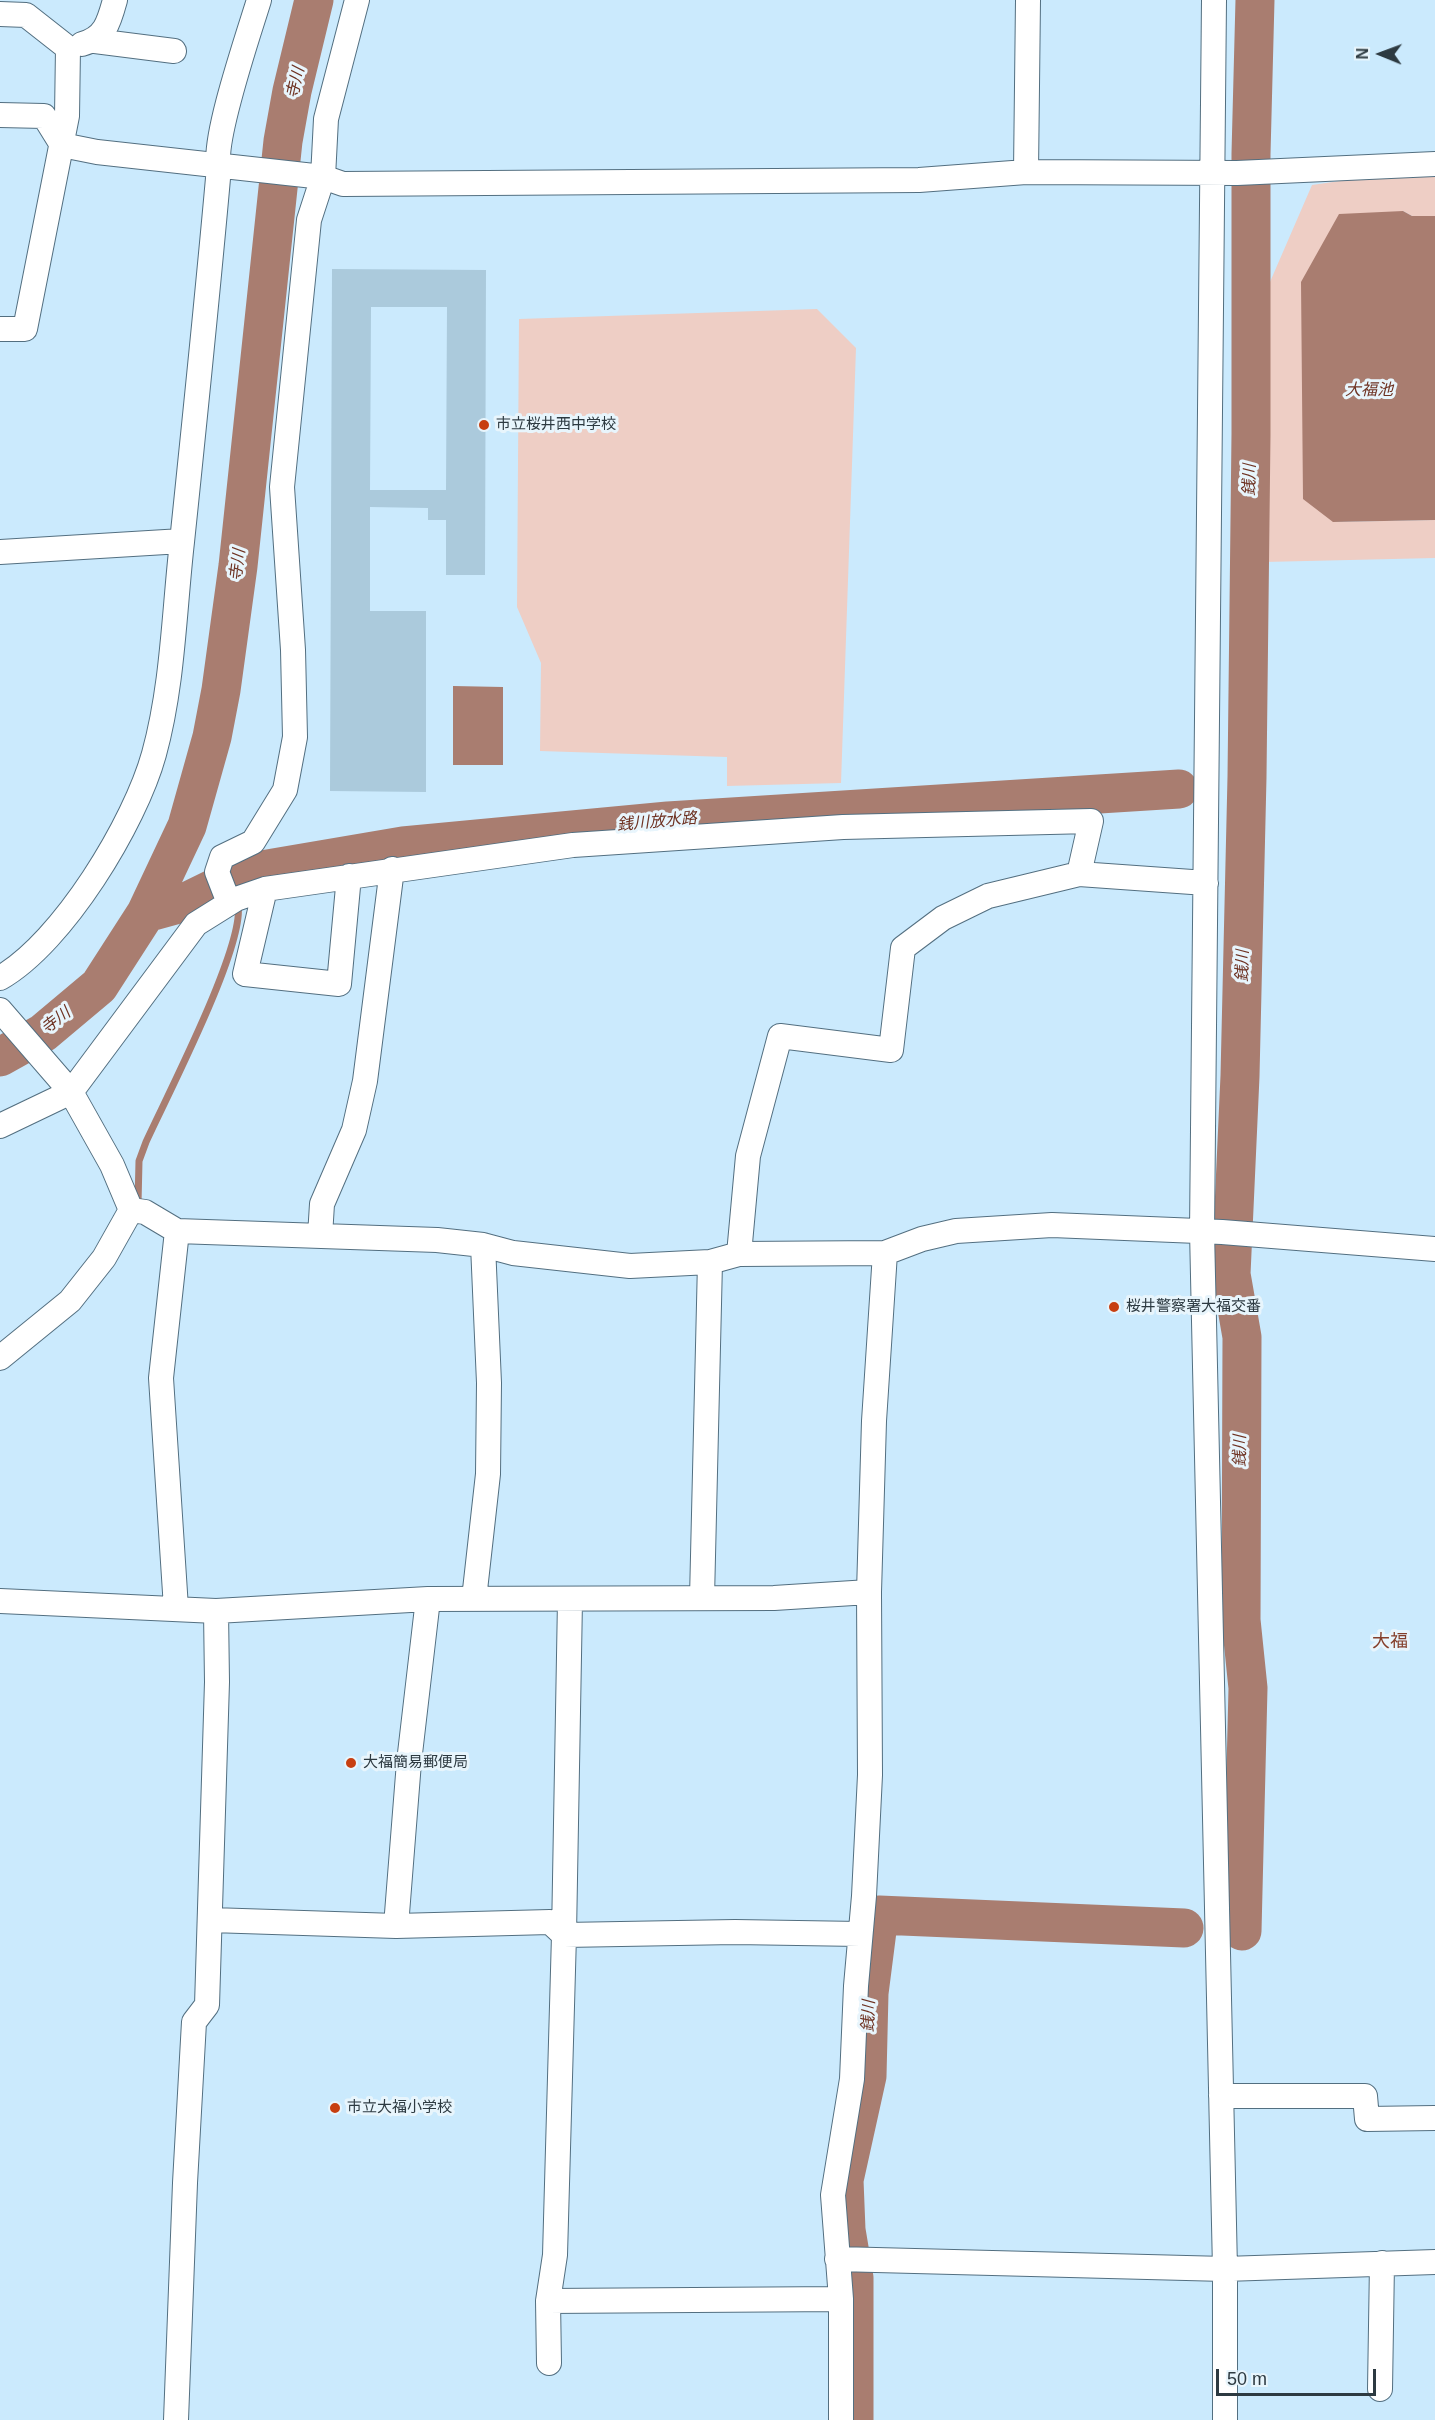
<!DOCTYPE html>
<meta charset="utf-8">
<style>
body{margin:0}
#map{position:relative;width:1435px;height:2420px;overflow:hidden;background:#cbeafd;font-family:Arial,sans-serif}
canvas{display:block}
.north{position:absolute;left:1351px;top:24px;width:60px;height:60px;-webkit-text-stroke:4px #e8f5fc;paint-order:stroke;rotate:271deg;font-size:16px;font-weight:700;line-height:24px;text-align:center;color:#2d3a41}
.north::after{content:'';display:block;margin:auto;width:21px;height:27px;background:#2d3a41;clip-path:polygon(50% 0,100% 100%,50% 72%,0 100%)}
.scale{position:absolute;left:1216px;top:2369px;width:160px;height:27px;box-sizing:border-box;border:3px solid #2d3a41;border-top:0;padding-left:8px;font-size:18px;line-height:21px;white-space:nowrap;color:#2d3a41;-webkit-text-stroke:4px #e8f5fc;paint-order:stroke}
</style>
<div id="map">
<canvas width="1435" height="2420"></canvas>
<div class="north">N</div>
<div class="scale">50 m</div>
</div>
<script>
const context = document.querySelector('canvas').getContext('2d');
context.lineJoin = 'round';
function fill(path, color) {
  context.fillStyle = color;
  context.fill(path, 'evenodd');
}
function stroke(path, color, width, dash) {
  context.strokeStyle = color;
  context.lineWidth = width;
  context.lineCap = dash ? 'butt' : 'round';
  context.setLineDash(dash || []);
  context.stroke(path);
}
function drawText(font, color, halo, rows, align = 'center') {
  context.font = font + ' Arial,"Noto Sans JP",sans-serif';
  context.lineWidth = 6;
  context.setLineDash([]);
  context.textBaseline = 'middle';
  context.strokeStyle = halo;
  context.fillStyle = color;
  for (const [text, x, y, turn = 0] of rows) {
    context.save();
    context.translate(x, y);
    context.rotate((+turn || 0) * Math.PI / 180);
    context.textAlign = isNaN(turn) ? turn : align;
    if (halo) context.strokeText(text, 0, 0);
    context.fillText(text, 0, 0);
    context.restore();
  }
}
fill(new Path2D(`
 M1395,173L1435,174V216H1412L1403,211L1333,522L1435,520V558L1264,562L1260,305L1312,185Z
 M817,309L856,348L841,783L727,786V757L540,751L541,663L517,607L519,319Z`), '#eecec5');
fill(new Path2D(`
 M1403,211L1412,216H1435V520L1333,522L1303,499L1301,282L1339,214Z
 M453,686L503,687V765H453Z`), '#a97d70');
stroke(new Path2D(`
 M138,1204L139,1161L146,1142C166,1098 245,946 238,905`), '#a97d70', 7);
stroke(new Path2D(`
 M146,913L186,902L233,879L262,870L403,846L668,821L1179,789
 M0,1057L43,1033L99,986L146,913L187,826L212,737L221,690L238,566L283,141L292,91L314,0
 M1242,1931L1248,1688L1241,1620L1242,1337L1231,1274L1240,1076L1247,777L1251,434V154L1255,0
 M854,2420V2278L846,2230L844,2180L867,2076L869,1993L879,1915L1184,1928`), '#a97d70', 39);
fill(new Path2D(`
 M332,269L486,270L485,575H446V520H428V508L370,507V611H426V792L330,791ZM371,307H447L446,490H370Z`), '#abcadc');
const minor = new Path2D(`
 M1214,0L1202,1231L1225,2269V2420
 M0,14L26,15L68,48
 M95,41L174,51
 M82,44C105,38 109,22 115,0
 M0,115L44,116L62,145L97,152L323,177L343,184L919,180L1026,172L1237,173L1435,164
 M1026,172L1028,0
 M0,329H25L67,116L68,48
 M0,552L182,541
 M265,889L245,974L339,984L349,876
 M229,903L217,872L222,857L253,842L285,790L295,737L293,650L282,487L309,220L323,177L326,119L357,0
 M0,978C63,942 135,823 154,754C173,685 174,612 182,542C195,417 208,292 219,167C212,140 249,33 259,0
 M0,1010L71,1092L112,1165L131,1210
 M0,1126L71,1092L196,924L236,899L265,889L573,845L843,827L1091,821L1079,874L1206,883
 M131,1210L145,1212L177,1231L437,1240L483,1245L513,1253L630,1266L710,1262L739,1254L885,1253L922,1239L956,1231L1052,1225L1222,1232L1435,1249
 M320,1236L322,1204L354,1130L365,1081L392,869
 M739,1254L748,1156L780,1036L891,1050L903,948L943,918L988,896L1079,874
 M0,1358L70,1301L104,1258L131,1210
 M702,1598L710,1262
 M474,1599L488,1474L489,1383L483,1245
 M0,1601L216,1611L428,1599L774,1598L869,1592
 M176,1608L161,1378L177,1231
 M211,1920L396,1926L550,1922L564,1935L735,1932L860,1934
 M396,1926L409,1762L428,1599
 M1221,2096H1365L1367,2119L1435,2118
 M837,2259L1225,2269L1435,2262
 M548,2301L841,2299
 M549,2363L548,2301L555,2255L564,1935L570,1600
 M1380,2389L1382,2263
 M176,2420L185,2183L194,2022L207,2005L217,1682L216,1611
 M841,2420V2299L833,2195L852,2079L856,1986L864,1896L870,1775L869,1592L874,1421L885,1253`);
stroke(minor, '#536f80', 26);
stroke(minor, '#fff', 24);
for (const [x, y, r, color] of [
 [484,425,6,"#c73f11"],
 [1114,1307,6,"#c73f11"],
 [351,1763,6,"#c73f11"],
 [335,2108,6,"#c73f11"]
]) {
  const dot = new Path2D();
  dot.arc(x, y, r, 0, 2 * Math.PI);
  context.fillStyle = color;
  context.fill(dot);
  stroke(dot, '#e8f5fc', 2);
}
drawText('15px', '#2d3a41', '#e8f5fc', [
 ["市立桜井西中学校",496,425],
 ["桜井警察署大福交番",1126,1307],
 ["大福簡易郵便局",363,1763],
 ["市立大福小学校",347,2108]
], 'left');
drawText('italic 16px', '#6e3222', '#e8f5fc', [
 ["寺川",296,83,-77],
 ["大福池",1369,391],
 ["銭川",1250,480,-89],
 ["寺川",238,565,-83],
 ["銭川放水路",657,822,-5],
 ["銭川",1243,966,-89],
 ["寺川",56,1021,-38],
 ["銭川",1241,1451,-90],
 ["銭川",869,2016,-88]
]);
drawText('18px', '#843f2b', '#e8f5fc', [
 ["大福",1390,1642]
]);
</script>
